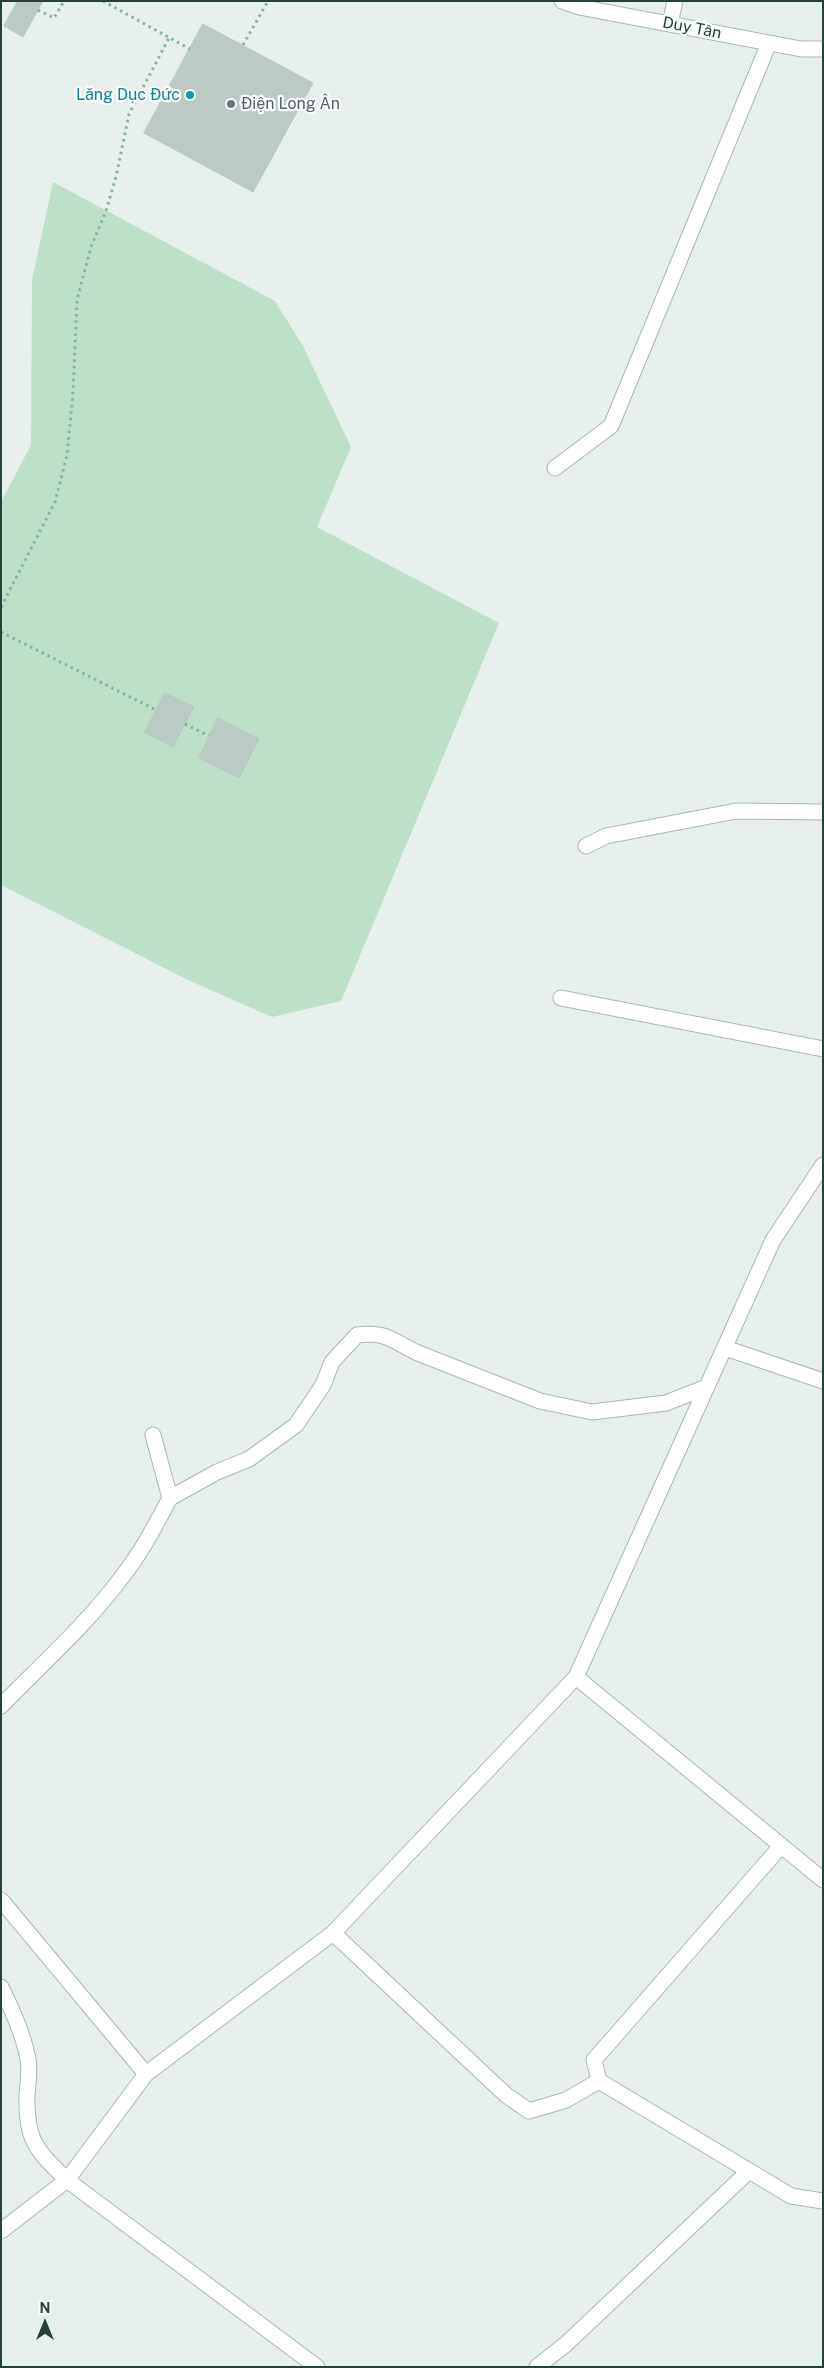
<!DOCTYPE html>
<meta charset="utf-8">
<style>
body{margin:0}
#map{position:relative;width:824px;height:2368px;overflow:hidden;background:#e6efeb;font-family:"Public Sans",sans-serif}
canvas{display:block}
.frame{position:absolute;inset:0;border:2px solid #24423a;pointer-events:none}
.north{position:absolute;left:20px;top:2298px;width:50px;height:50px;-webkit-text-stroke:4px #f7fbf9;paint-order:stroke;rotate:0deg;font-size:14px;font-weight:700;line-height:20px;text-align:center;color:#24423a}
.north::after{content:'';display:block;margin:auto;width:18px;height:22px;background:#24423a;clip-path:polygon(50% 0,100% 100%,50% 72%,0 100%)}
</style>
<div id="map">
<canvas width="824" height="2368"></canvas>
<div class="frame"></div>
<div class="north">N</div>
</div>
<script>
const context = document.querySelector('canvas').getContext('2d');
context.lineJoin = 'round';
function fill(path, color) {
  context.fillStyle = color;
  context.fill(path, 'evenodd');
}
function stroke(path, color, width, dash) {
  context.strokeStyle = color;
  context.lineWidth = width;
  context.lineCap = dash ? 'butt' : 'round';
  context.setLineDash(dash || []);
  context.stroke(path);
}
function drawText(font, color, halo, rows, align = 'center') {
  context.font = font + ' "Public Sans",sans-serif';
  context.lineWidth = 4.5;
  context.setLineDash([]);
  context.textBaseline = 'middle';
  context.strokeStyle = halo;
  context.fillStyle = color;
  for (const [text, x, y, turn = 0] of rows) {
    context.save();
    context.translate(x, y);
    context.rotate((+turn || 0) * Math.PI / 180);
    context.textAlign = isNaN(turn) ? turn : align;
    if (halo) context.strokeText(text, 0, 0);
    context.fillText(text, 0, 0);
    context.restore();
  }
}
fill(new Path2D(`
 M53,182L275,301L303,346L351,447L317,527L499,623L341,1001L272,1017L190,981L1,885V502L31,445L32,280Z`), '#bfe0c8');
const building = new Path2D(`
 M18,1H43L23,37L4,26Z
 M203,24L313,83L253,192L144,133Z
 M165,693L194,707L173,747L145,732Z
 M218,718L259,739L239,778L199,758Z`);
fill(building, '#bbcac4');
stroke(building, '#b8c9c2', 1);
const minor = new Path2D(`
 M562,1L579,7L801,49H823
 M670,24L675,1
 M555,468L611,426L769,43
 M586,846L606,836L736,811L823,812
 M561,998L823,1049
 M725,1348L823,1381
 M170,1498L217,1472L249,1459L296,1425L323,1385L332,1362L357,1335C387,1331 392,1341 418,1353L540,1401L592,1412L666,1403L707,1387
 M576,1677L823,1880
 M1,1706C42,1664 87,1624 122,1577C141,1553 155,1526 170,1498L153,1435
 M781,1846L594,2060L599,2081L791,2196L823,2201
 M1,1900L146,2074
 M333,1933L506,2095L529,2111L566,2100L599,2081
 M1,1987C12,2010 23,2033 28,2059C30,2070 28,2083 27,2094C26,2140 35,2149 67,2180L317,2367
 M1,2231L67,2180L146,2074L333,1933L576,1677L773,1240L823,1165
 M537,2367L566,2344L749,2171`);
stroke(minor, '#a8b8b2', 17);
stroke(new Path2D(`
 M103,1L190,49
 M38,10L54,18L64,1
 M243,45L268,1
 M1,607L55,502L67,455L73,393L77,300L91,247L106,211L116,177L129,114L169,38
 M1,632L156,710
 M185,724L209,736`), '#86b3a5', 3, [2.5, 4]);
stroke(minor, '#fff', 15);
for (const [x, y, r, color] of [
 [190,95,5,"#0f9aa8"],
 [231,104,5,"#6b7280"]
]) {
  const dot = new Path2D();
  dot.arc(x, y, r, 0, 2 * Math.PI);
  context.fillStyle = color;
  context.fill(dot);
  stroke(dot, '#f7fbf9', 2);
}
drawText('16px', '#24423a', '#f7fbf9', [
 ["Duy Tân",692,28,11]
]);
drawText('16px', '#0d838f', '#f7fbf9', [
 ["Lăng Dục Đức",180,95]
], 'right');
drawText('16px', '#5b616d', '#f7fbf9', [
 ["Điện Long Ân",241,104]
], 'left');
</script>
